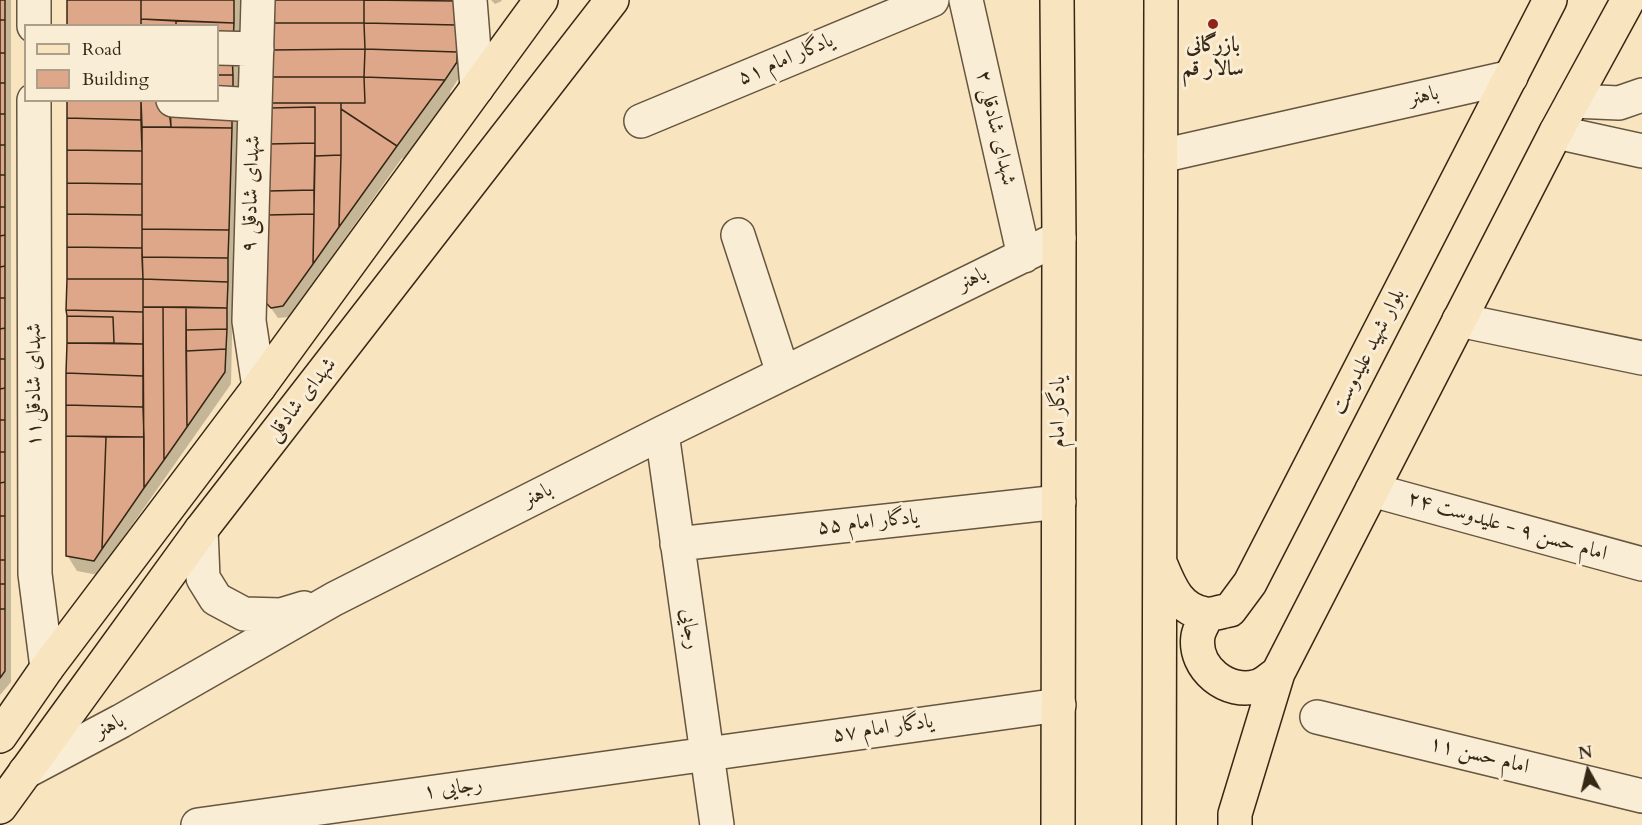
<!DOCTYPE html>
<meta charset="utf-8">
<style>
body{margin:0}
#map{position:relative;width:1642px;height:825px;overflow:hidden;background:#f8e4be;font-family:Cardo,serif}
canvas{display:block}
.legend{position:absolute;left:24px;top:24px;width:195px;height:78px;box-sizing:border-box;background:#faedd5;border:2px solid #ac9e88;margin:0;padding:8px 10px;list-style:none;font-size:18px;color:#372715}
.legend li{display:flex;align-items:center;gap:12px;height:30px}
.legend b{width:30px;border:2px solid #ac9e88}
.north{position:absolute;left:1558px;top:741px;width:60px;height:60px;-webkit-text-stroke:4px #faedd5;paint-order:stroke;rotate:352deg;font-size:16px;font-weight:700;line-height:24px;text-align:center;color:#372715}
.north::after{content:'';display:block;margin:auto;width:21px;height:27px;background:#372715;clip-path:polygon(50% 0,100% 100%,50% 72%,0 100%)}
</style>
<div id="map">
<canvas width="1642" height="825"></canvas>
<ul class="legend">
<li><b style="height:8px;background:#f8e4be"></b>Road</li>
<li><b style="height:16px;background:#dea789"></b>Building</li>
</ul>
<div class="north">N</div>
</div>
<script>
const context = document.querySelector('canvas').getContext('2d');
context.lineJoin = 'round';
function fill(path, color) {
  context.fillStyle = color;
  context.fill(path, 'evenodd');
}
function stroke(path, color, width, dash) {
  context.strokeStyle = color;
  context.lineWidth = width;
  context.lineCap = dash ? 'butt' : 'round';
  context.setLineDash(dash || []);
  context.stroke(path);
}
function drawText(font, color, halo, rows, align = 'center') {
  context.font = font + ' Cardo,Amiri,serif';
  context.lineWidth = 6;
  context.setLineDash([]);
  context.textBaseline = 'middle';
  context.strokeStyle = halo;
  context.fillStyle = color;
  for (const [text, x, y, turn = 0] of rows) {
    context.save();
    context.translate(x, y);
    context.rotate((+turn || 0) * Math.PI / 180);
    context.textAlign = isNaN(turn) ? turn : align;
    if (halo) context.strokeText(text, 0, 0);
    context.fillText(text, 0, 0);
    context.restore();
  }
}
fill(new Path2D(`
 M0,0H11V682L0,695Z
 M69,0H240L239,53H231L238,66V108H230L237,121V141L240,146L237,246H234L231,384L111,555L110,565L103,576L77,571L67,555L68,100H218V26H69Z
 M274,0H462V73L450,92L453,97L407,161L402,158L289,317L278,318L266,301Z
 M491,0H501L502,1L495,4Z`), '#0003');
const building = new Path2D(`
 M0,0H5V20H0Z
 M67,0H141V26H67Z
 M141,0H234V23L141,19Z
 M272,0H364V23H271Z
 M364,0L457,1V25L364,23Z
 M141,19L176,21V26H141Z
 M0,20H5V53H0Z
 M176,21L234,23L233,43H218V26H176Z
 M271,23H364L365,49L271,50Z
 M364,23L457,25V52L365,49Z
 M365,49L457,52V62L445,80L364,77Z
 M365,49L364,77H270L271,50Z
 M0,53H5V83H0Z
 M218,53H232L233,75H218Z
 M218,75H233V98H218Z
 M270,77H364L365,103H270Z
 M364,77L445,80L397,146L341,109V103H365Z
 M0,83H5V114H0Z
 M67,100H141V120L67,118Z
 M141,100H168L171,127H142Z
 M270,103H341V155L315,156V107L270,108Z
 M170,105L232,109V128L171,127Z
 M315,107V143L269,144L270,108Z
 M341,109L397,146L339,227L341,155Z
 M0,114H5V145H0Z
 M67,118L141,120L142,151L67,150Z
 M142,127L232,128L229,230L142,229Z
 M315,143L314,190L268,191L269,144Z
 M0,145H5V175H0Z
 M67,150L142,151V184L67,183Z
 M341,155L339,227L313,264L315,156Z
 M0,175H5V207H0Z
 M67,183L142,184V215L67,214Z
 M314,190V214L267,215L268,191Z
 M0,207H5V235L0,236Z
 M67,214L142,215V248L67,247Z
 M314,214L313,264L283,306L271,308L265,302L267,215Z
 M142,229L229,230L228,258L142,257Z
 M5,235V266L0,267V236Z
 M67,247L142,248L143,279H67Z
 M142,257L228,258V282L143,279Z
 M5,266V298H0V267Z
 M67,279H143V312L66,310Z
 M143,279L228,282L227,308L143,307Z
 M0,298H5V328L0,329Z
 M143,307H163L164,460L144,488Z
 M163,307H186L187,427L164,460Z
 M186,307L227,308V329L186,330Z
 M66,310L143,312V344L114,343L113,317L67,316Z
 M67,316L113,317L114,343H67Z
 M5,328V359H0V329Z
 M227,329L226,349L186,351V330Z
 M67,343L143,344V376L66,373Z
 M226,349L225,372L187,427L186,351Z
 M0,359H5V388L0,389Z
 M66,373L143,376V407L66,405Z
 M5,388V420H0V389Z
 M66,405L143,407L144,437L66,436Z
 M0,420H5V452H0Z
 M66,436L106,437L102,549L94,561L66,556Z
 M106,437H144V488L102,549Z
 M0,452H5V482L0,483Z
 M5,482V516H0V483Z
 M0,516H5V560H0Z
 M0,560H5V584H0Z
 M0,584H5V609H0Z
 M0,609H5V671L0,678Z`);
fill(building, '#dea789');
stroke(building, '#372715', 1.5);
const minor = new Path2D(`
 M34,0V26
 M258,0L249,321L259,387
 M470,0L477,88
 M966,0L1024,256
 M218,48L257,49
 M34,100L35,574L47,668
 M173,100L255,105
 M1573,101L1619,103L1642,95
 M641,121L932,0
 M1556,132L1642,151
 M1161,156L1511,77
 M738,235L783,373
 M1459,320L1642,358
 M662,433L717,825
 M1372,490L1642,564
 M201,530L203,578L216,599L244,614L281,615L304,608
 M677,544L1059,502
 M1317,717L1642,796
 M25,772L121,721L334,599L662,433L1059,238
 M198,825L1059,705`);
const major = new Path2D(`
 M1057,0L1059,238L1058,825
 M1161,565C1170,587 1179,610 1206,614C1213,615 1223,611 1230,610L1250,583L1550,0
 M1207,614C1205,621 1199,629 1198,636C1193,668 1228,696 1258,686C1265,684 1272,677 1278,673
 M0,736L47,668L259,387L541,0
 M0,807L201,530L612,0
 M1159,825L1161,0
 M1235,825V814L1278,673L1556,132L1628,0`);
stroke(minor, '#67563f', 36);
stroke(major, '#372715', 36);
stroke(minor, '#faedd5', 33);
stroke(major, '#f8e4be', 33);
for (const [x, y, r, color] of [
 [1213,24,6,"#8f2418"]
]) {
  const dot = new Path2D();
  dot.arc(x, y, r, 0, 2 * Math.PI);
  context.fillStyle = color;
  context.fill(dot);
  stroke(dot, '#faedd5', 2);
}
drawText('bold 21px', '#372715', '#faedd5', [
 ["بازرگانی",1213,46],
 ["سالار قم",1213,70]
]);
drawText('21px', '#372715', '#faedd5', [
 ["یادگار امام ۵۱",786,60,-23],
 ["باهنر",1424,97,-13],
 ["شهدای شادقلی ۲",995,128,77],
 ["شهدای شادقلی ۹",252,194,-88],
 ["باهنر",973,280,-26],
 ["بلوار شهید علیدوست",1369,352,-63],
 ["شهدای شادقلی۱۱",35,385,-90],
 ["شهدای شادقلی",302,400,-52],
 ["یادگار امام",1059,412,-90],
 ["باهنر",538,496,-27],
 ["یادگار امام ۵۵",868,523,-6],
 ["امام حسن ۹ - علیدوست ۲۴",1507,527,16],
 ["رجایی",689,629,82],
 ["باهنر",110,727,-28],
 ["یادگار امام ۵۷",883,729,-8],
 ["امام حسن ۱۱",1479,756,14],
 ["رجایی ۱",453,789,-8]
]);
</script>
